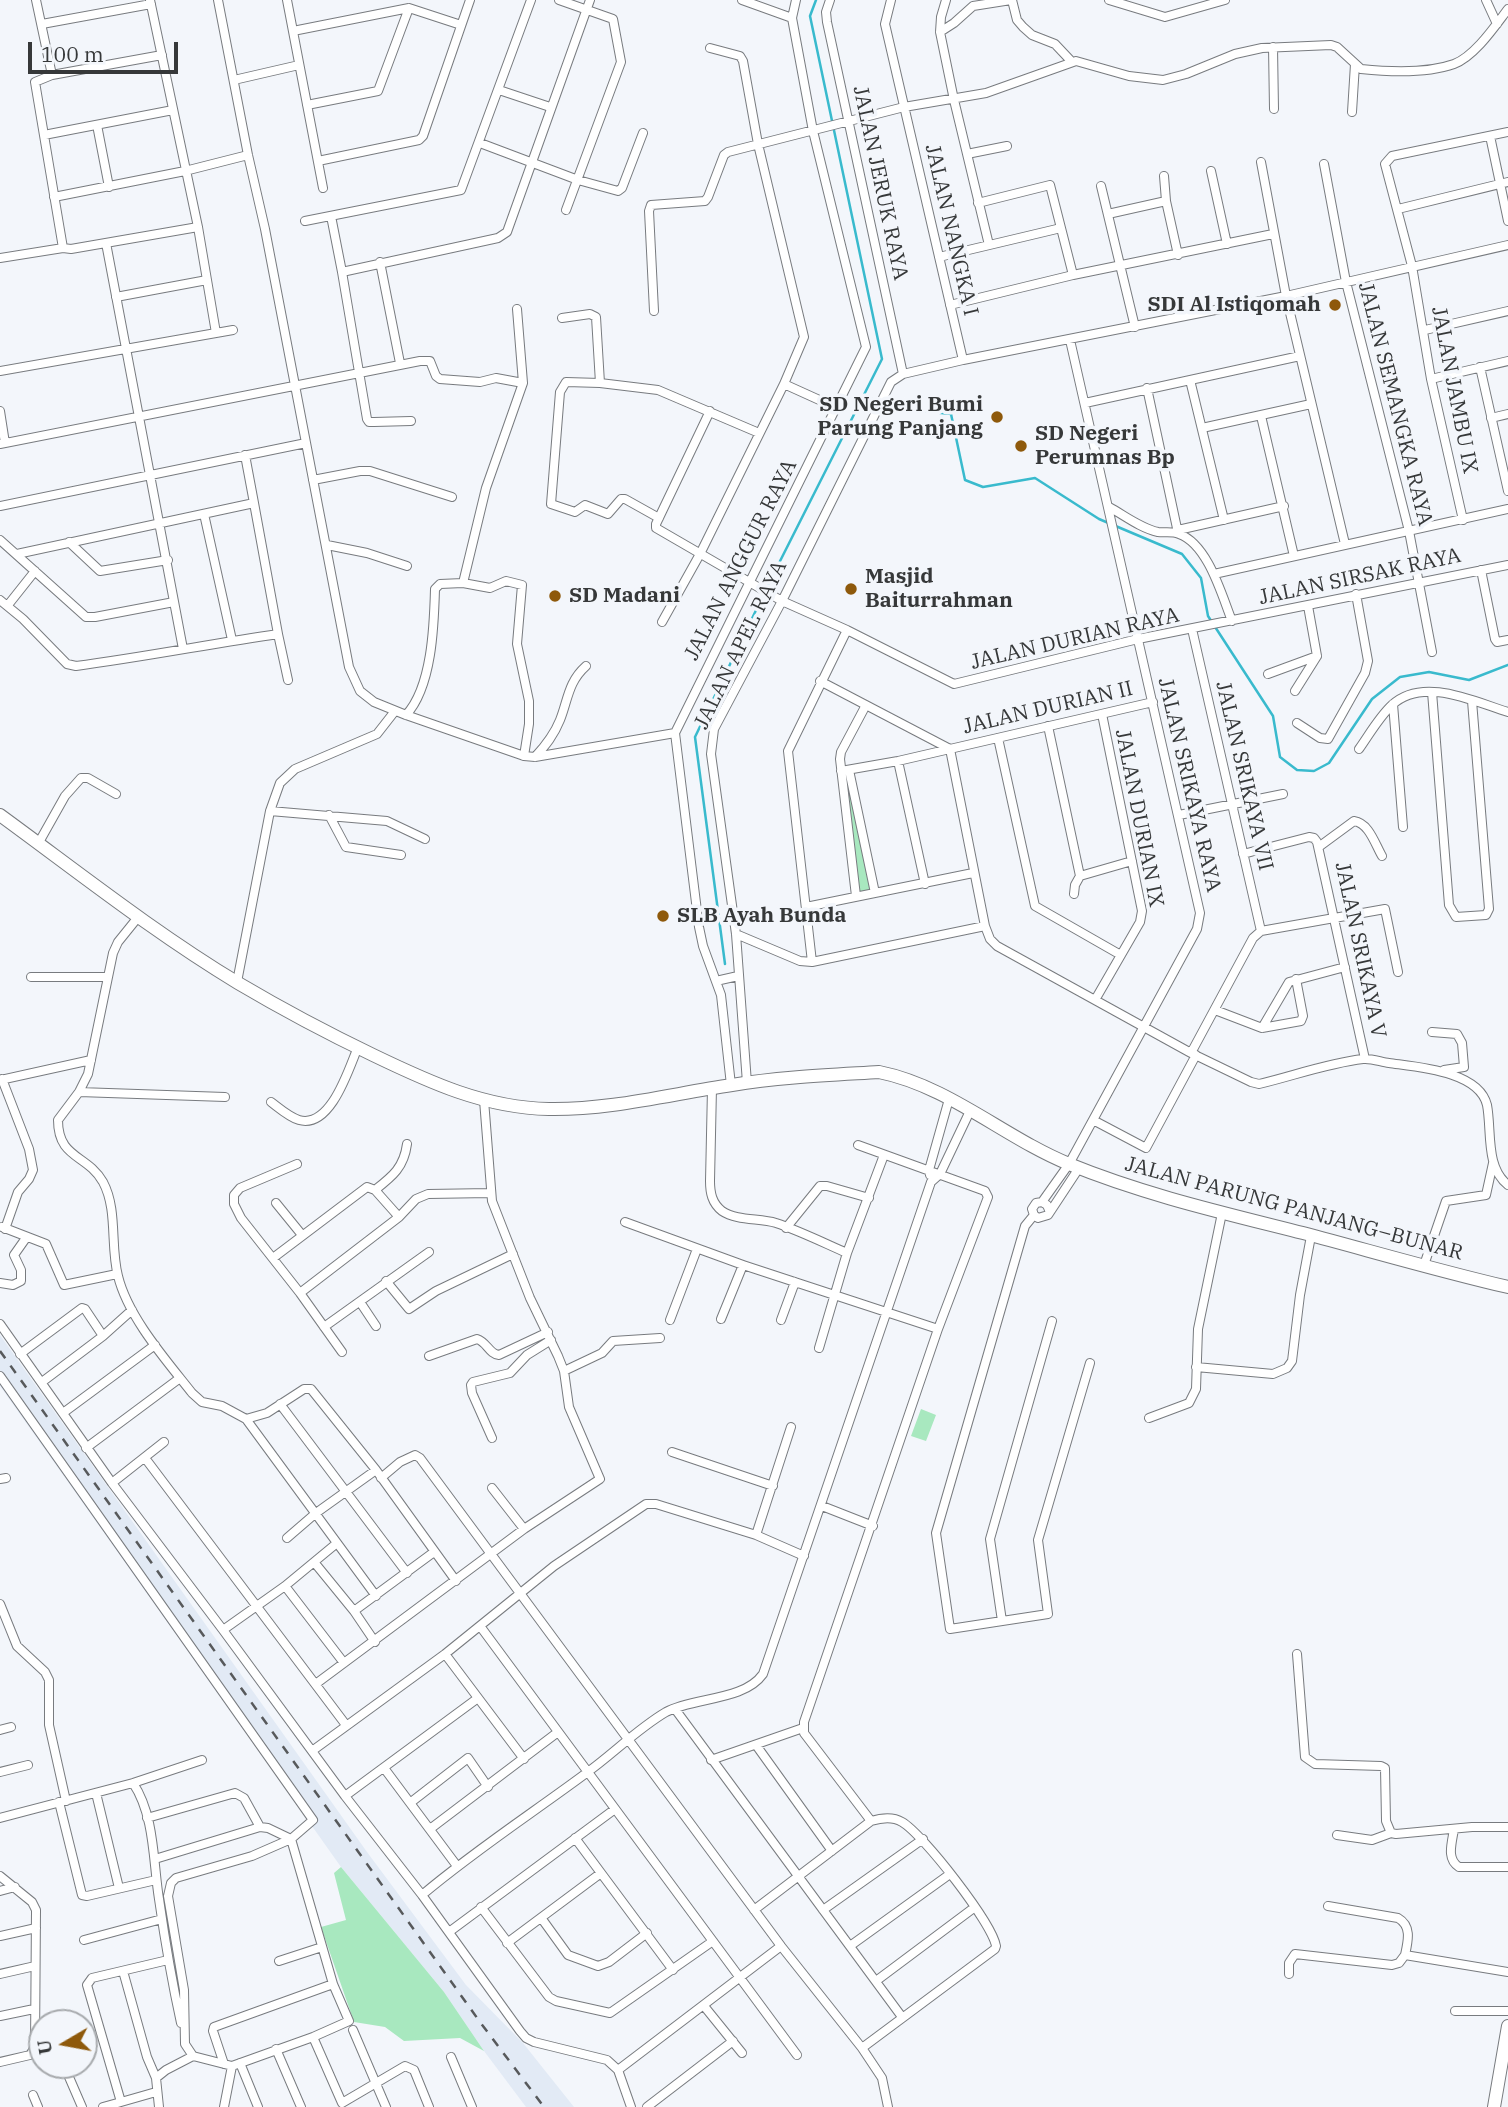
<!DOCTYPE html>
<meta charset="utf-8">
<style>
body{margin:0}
#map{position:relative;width:1508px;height:2107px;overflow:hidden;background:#f3f6fb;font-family:"IBM Plex Serif",serif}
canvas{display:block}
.north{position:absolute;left:28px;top:2009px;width:70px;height:70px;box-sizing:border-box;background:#f3f6fb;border:2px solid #a7aaad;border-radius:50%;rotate:260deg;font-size:19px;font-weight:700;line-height:28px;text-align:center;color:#363839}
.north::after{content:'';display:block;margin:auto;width:24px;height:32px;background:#8e590b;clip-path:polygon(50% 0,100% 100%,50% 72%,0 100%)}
.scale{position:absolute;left:28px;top:42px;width:150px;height:32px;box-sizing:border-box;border:4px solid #363839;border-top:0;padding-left:9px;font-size:21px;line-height:24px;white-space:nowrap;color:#363839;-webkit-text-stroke:5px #f3f6fb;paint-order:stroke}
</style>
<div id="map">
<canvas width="1508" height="2107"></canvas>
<div class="north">U</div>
<div class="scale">100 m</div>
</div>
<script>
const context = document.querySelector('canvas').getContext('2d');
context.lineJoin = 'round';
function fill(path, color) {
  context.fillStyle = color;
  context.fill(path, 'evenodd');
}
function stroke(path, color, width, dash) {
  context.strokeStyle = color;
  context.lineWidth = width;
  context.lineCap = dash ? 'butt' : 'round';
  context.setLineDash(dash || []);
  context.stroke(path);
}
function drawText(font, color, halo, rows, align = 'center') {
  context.font = font + ' "IBM Plex Serif",serif';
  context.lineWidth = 7;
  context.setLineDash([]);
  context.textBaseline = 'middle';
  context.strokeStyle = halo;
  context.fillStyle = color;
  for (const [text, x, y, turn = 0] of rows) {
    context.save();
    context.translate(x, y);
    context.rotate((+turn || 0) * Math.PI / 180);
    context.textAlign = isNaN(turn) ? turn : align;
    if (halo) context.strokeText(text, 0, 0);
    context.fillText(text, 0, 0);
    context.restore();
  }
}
fill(new Path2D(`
 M0,1335L367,1852L466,1985L523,2043L574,2107H526L484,2051L444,1992L341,1867L0,1386Z`), '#e2eaf5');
fill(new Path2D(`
 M849,770L875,893L856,896L841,771Z
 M921,1409L936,1415L926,1441L911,1436Z
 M341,1867L444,1992L484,2051L460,2038L404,2041L385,2027L354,2022L321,1927L346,1920L334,1873Z`), '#a8e8bf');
stroke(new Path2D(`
 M863,396L912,410L951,414L965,480L983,487L1035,478L1099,519L1182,554L1201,578L1208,616L1273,716L1280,757L1297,770L1314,771L1329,763L1372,699L1400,677L1429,672L1469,680L1508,665
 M725,964L695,737L772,577L882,359L810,16L816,0`), '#39bacd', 2.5);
const street = new Path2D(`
 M36,0L52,75
 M150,0L198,227L216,333
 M218,0L248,155L265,229L349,667L360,691L374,702L406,715L524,756L535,757L675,733
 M287,0L323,188
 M559,0L613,19L621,62L566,210
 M742,0L792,18
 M830,0L826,12L827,22L903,374
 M891,0L885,24L963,360
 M946,0L941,17L940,32L954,100L989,245
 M1012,0L1017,20L1023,27L1032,35L1055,44L1072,62
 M1109,0L1165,17L1225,0
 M1486,0L1497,24
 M42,24L151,4
 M293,31L409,8L461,25
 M940,32L954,23L973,6L1011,0
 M1273,47L1274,109
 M234,80L299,65
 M499,90L550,107
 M307,105L378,91L409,8
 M1352,112L1355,64
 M97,125L109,187
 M44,135L173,110
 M1490,136L1508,221
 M480,143L578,180L618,191L622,188L643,133
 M967,154L1007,146
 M318,161L419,140L423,136L470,0
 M1261,162L1286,296L1345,544
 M1324,164L1346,282L1409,531L1432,652
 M1211,171L1227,244
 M1164,176L1166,201L1178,255
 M1101,186L1135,327
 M54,197L185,171L248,155
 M978,203L1050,185L1073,275
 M1398,209L1508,182
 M1108,214L1166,201
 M331,216L342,272L498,238L507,232L590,0
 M305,221L461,190L531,0
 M106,243L183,649
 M63,248L35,82L52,75L162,55
 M939,257L1061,228
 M0,258L63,248L71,249L198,227
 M380,262L400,363
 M342,272L367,419L369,422H374L411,421
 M116,297L207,280
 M950,305L1073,275L1273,234
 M654,311L649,211L651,205L705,201L708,197L724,155L728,152L904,107L986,93L1076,61L1129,76L1163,80L1186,74L1235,54L1262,48L1331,45L1337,47L1361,69C1390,72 1426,74 1454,64C1475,56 1495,26 1508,9
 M562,318L590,314L596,317L600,383L658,390L759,433
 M1425,330L1508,311
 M1480,367L1508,491
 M0,371L233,330
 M1431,379L1508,361
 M1190,380L1224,520
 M600,383L566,382L560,392L551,504L575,512L585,505L608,514L621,499H625L659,518
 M784,384L837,408
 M1147,388L1178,533
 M1085,403L1300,356
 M0,411L5,443
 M710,411L656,524V528L782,601L847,630L954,684L1138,639L1508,565
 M1261,416L1294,556
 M1491,418L1508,414
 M1202,428L1311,404
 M0,444L420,361H430L436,376L440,379L480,382L496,378L523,383
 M313,480L360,471H370L452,497
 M0,506L306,443
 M1109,507C1124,515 1140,528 1158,532C1164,533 1173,531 1179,534C1208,544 1222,596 1232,621
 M204,514L232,640
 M1463,520L1431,379L1412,266L1385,164L1392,156L1508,132
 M1178,530L1284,506
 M0,540L86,617H95L174,602
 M69,542L100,571L168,560
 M327,545L367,553L407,566
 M17,554L254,503L245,455
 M1481,570L1495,639L1497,642L1508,640
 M1214,574L1508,509
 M463,583L490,588L506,581L522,585L517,644L529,701V724L524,756
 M0,600L23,619L67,664L76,666C144,657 210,644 278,634L254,503
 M8,605L35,571
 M662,622L700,554L784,384L804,337L758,144L743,61L740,56L710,48
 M1192,629L1261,931
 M278,634L288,680
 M1268,674L1317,656L1308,606
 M820,681L950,749L985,926L990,939L997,946L1191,1053L1251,1082L1259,1084C1293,1076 1328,1063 1363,1059C1371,1058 1381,1062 1389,1063C1417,1067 1479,1071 1487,1105C1492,1131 1485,1167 1508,1185
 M1295,691L1317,656
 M1432,692L1449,905L1456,917L1486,915L1489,909L1472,701
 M1393,704L1403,827
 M406,715C432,687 434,626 435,589L440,584L463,583L486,488L523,383L517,309
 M1297,723L1320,738L1328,739L1365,673L1368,661L1356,594
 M1048,726L1080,876
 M998,738L1035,906L1119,954
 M1359,749C1369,735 1379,717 1392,705C1423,676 1475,702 1508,712
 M535,757C546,745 554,735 560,720C568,700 568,682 586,666
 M898,761L925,884
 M849,770L875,893
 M841,771L898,761L1153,702
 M270,811L387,821L425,839
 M329,815L346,847L401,855
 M1179,815L1283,794
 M38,844L65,796L81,778H88L116,794
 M1320,846L1354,821C1369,823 1375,844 1382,856
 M1243,854L1309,837L1314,838L1317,842L1365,1059
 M1074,894L1075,885L1080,876L1132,861
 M856,896L840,759L841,752L866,705
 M806,907L973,873
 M139,916L118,942L113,953L88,1074L79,1092L58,1120C58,1159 87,1154 103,1182C118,1210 110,1246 118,1276C128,1317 166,1360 192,1393L202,1402L222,1406L246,1419L267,1413L304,1389H311L376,1470L456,1581
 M736,934L800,961L812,962L985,926
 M812,962L788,751L847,630
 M31,977H108
 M716,981L738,976
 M237,982L270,811L280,783L295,769L377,734L395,711
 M1095,1000L1140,922L1142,911L1102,714
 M1215,1010L1262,1028L1301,1021L1303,1016L1296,979
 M1262,1028L1289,982L1345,967
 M1432,1032L1457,1034L1462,1043L1464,1067L1444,1070
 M1191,1053L1253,938L1261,931L1385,909L1398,972
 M2,1079L29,1149L33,1170L29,1179L18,1192L5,1229
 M0,1080L91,1060
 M747,1083L736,934L711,754L714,729L782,601L891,382L903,374L963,360L1286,296L1508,245
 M731,1085L721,995L703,946L699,927L675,733L866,347L813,131L792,18L796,0
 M712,1088L710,1181C710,1193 712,1203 722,1211C737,1221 759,1218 776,1223C800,1231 824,1243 847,1253
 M79,1092L225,1097
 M271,1102C279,1108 289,1117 299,1120C331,1129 349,1068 358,1047
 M1093,1120L1146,1148L1196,1055
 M858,1145L985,1191L988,1197L938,1329L804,1722V1733L871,1821
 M297,1164L240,1188L234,1195V1204L241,1218L300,1293L342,1352
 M930,1175L929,1170L949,1099
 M375,1190C393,1176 404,1167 407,1144
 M1042,1202L1069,1164L1197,929L1200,913L1070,340
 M276,1203L302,1235
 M1049,1210L1047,1205L1042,1202L1036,1203L1032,1209L1034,1215L1038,1218L1048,1215L1079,1168
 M1034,1215L1025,1226L936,1533L950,1629L1048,1614L1038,1540L1090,1363
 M625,1222L743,1265L938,1329
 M2,1227L46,1244L64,1285L117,1274
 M786,1228L820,1186H827L869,1198
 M273,1258L367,1187L375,1190L399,1217
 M1424,1265L1446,1201L1486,1195L1493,1163
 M386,1281L409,1309L436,1291L513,1254
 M0,1283L13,1285L21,1281V1270L14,1255L26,1238
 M300,1293L399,1217L416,1199L428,1194L490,1193
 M360,1302L376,1326
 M721,1319L743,1265
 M670,1320L697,1249
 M781,1320L795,1282
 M0,1324L112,1483L223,1630L345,1796L422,1895L520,2031L526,2038L534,2042L607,2060L618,2070L631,2107
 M324,1327L429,1252
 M819,1348L847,1253L884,1155
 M20,1354L82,1308L85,1309L103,1336
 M429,1356L477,1339C487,1342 489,1354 499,1355L548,1332
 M1196,1367L1273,1374L1287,1368L1292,1361L1300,1295L1311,1236
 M564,1371L602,1353L613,1341L660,1338
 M0,1376L313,1820L291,1839L252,1856L176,1878L171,1883L168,1896L184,1990L185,2044L193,2056L166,2070L156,2078L159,2107
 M42,1382L103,1336L132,1310
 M280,1404L407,1573
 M63,1413L155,1345
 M1149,1418L1189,1403L1196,1389L1198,1329L1222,1213
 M246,1419L376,1596
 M492,1438L472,1393L471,1385L473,1382L510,1373L527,1355L551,1340
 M86,1448L180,1378
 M672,1452L773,1486
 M145,1458L346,1725
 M381,1478L400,1462L415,1455L420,1458L781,1946L862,2048L882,2078L888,2107
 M0,1479L6,1478
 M112,1483L164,1442
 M492,1488L524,1529
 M822,1506L873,1526
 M756,1535L791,1427
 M287,1538L316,1513L376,1470
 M314,1562L354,1611L375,1642
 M285,1586L344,1663
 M0,1604L17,1646L45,1672L49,1680V1725L66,1801
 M354,1611L434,1552
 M1002,1621L990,1539L1052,1321
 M480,1626L797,2055
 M223,1630L285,1586L337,1543
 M445,1654L524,1759
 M1297,1654L1305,1757L1315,1764L1381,1766L1385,1768L1386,1821L1391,1833L1396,1834L1472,1827H1508
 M317,1683L524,1529L600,1479L569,1407L564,1371L558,1356L530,1298L492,1201L484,1100
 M675,1709L902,2017
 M0,1730L11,1727
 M756,1745L832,1851
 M312,1751L445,1654L554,1566L646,1504H656L756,1535L804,1556
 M711,1760L803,1728
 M384,1768L457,1866
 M0,1772L28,1765
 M133,1783C155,1816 153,1862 159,1899C165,1941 172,1982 181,2023
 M96,1793L119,1888
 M345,1796L478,1698
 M59,1802L82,1895L87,1896L156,1880
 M410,1803L468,1758L488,1787
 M0,1818L133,1783L202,1760
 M147,1818L235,1793L244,1798L260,1827
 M430,1829L558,1732
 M1454,1829C1452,1843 1446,1859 1459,1867H1508
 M1337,1835L1372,1840L1391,1833
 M575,1838L673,1970
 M155,1859L260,1827L268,1828L291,1839L333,1984L349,2021L313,2037L232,2066L193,2056
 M0,1876L32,1902L36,1910L35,2047L30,2055L0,2062
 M0,1891L15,1887
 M422,1895C474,1851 531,1814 585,1774C612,1755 637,1729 666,1712C694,1697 744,1701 763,1674L931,1182L940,1174L970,1111
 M1328,1906L1398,1918C1412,1926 1408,1941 1405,1955L1508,1972
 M481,1907L549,1997L556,2001L610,2013L713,1941
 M754,1910L871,1821C881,1818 892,1816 902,1822C923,1834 992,1923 996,1946L995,1949L862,2048
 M823,1910L923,1839
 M542,1919L568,1955L598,1966L609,1962L647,1933
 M449,1932L615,1809
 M0,1936L36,1928
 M84,1940L162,1919
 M507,1943L601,1873
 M850,1946L950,1874
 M279,1961L322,1947
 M123,1971L147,2057L156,2078
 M0,1974L35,1966
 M1289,1974V1963L1295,1954L1392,1965L1399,1963L1405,1955
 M876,1981L975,1907
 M704,2006L742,2053
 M1455,2011H1508
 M0,2016L34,2009
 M353,2030L386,2107
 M313,2037L342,2103L405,2066L414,2070L429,2107
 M276,2049L301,2107
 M451,2057L472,2107
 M240,2063L258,2107
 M224,2064L213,2031L214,2027L333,1984
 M618,2070L781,1946
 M69,2077L82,2107
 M156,2092L121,2102L87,1985L92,1978L168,1960
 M33,2095L38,2107
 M103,2107L121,2102
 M224,2107L232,2066
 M647,2107L733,2041`);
const secondary = new Path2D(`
 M1494,2107L1508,2026`);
const primary = new Path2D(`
 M0,815C78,872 155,933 238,983C282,1009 327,1033 373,1055C429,1082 485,1108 549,1109C610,1110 671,1094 732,1085C780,1077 830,1075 879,1072C949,1086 1005,1138 1069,1164C1145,1195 1224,1213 1303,1233C1371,1251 1439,1271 1508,1287`);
stroke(street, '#787b7f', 10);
stroke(secondary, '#787b7f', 14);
stroke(primary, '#787b7f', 14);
stroke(street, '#fff', 8);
stroke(secondary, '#fff', 12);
stroke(primary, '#fff', 12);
stroke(new Path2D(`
 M0,1351L480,2022L544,2107`), '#57595b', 2.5, [9, 9]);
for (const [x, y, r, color] of [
 [1335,305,7,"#8e590b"],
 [997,417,7,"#8e590b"],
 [1021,446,7,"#8e590b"],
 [851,589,7,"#8e590b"],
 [555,596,7,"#8e590b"],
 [663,916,7,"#8e590b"]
]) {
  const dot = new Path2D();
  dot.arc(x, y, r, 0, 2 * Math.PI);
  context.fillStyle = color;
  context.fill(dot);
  stroke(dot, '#f3f6fb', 2.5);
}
drawText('21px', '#363839', '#f3f6fb', [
 ["JALAN JERUK RAYA",880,183,78],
 ["JALAN NANGKA I",951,230,77],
 ["JALAN JAMBU IX",1454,390,79],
 ["JALAN SEMANGKA RAYA",1395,404,76],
 ["JALAN ANGGUR RAYA",741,560,-63],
 ["JALAN SIRSAK RAYA",1360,577,-12],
 ["JALAN DURIAN RAYA",1075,639,-13],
 ["JALAN APEL RAYA",741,645,-64],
 ["JALAN DURIAN II",1048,708,-13],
 ["JALAN SRIKAYA VII",1244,776,77],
 ["JALAN SRIKAYA RAYA",1189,785,77],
 ["JALAN DURIAN IX",1139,818,79],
 ["JALAN SRIKAYA V",1360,950,78],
 ["JALAN PARUNG PANJANG–BUNAR",1294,1209,15]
]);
drawText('bold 21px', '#363839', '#f3f6fb', [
 ["SDI Al Istiqomah",1321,305,"right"],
 ["SD Negeri Bumi",983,405,"right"],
 ["Parung Panjang",983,429,"right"],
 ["SD Negeri",1035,434],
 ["Perumnas Bp",1035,458],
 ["Masjid",865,577],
 ["Baiturrahman",865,601],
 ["SD Madani",569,596],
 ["SLB Ayah Bunda",677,916]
], 'left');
</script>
